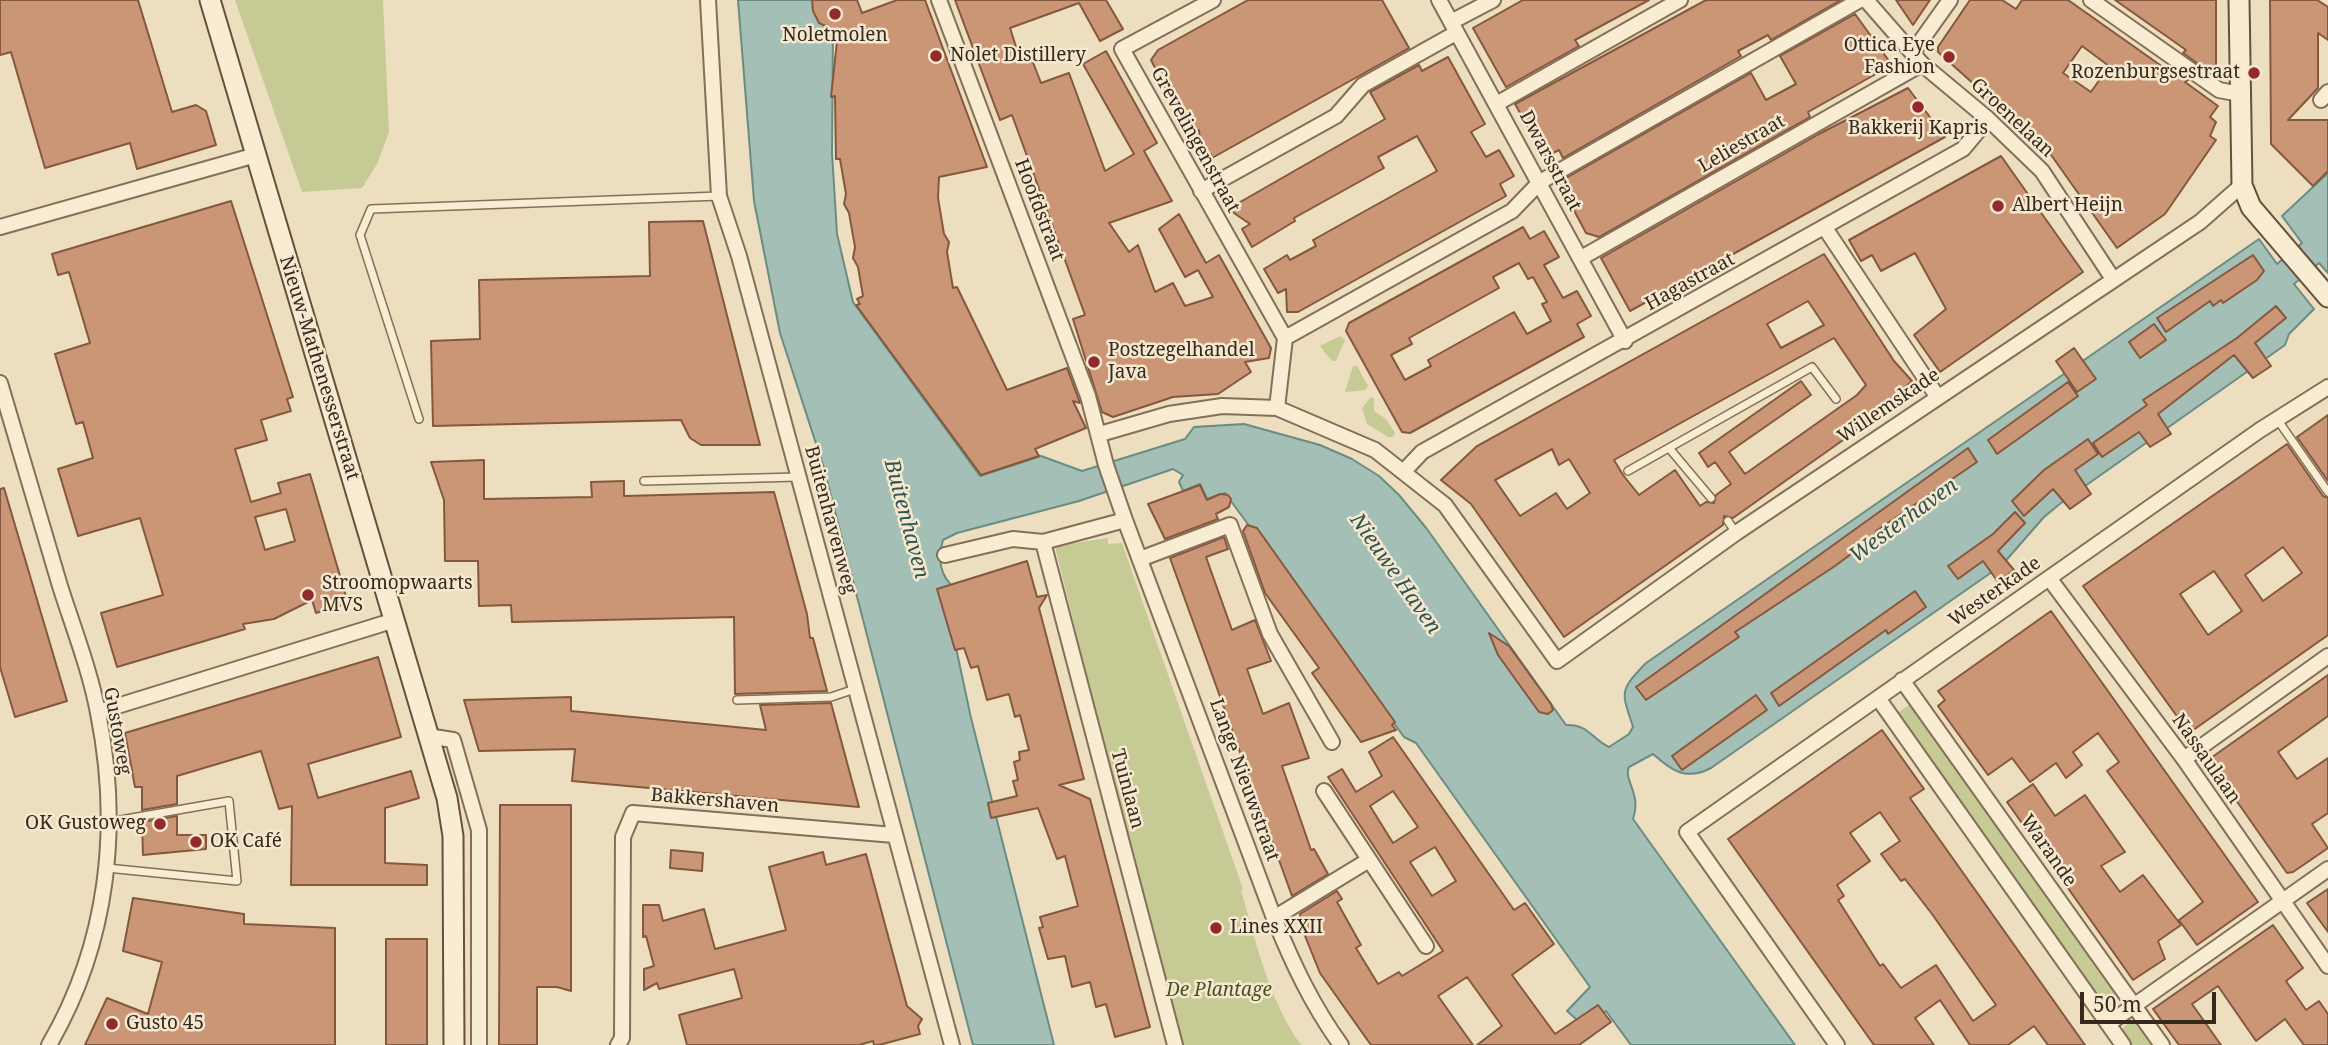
<!DOCTYPE html>
<meta charset="utf-8">
<style>
body{margin:0}
#map{position:relative;width:2328px;height:1045px;overflow:hidden;background:#eddec0;font-family:"Noto Serif",serif}
canvas{display:block}
.scale{position:absolute;left:2080px;top:992px;width:136px;height:32px;box-sizing:border-box;border:4px solid #35281c;border-top:0;padding-left:9px;font-size:21px;line-height:24px;white-space:nowrap;color:#35281c;-webkit-text-stroke:5px #f5e8cf;paint-order:stroke}
</style>
<div id="map">
<canvas width="2328" height="1045"></canvas>
<div class="scale">50 m</div>
</div>
<script>
const context = document.querySelector('canvas').getContext('2d');
context.lineJoin = 'round';
function fill(path, color) {
  context.fillStyle = color;
  context.fill(path, 'evenodd');
}
function stroke(path, color, width, dash) {
  context.strokeStyle = color;
  context.lineWidth = width;
  context.lineCap = dash ? 'butt' : 'round';
  context.setLineDash(dash || []);
  context.stroke(path);
}
function drawText(font, color, halo, rows, align = 'center') {
  context.font = font + ' "Noto Serif",serif';
  context.lineWidth = 5;
  context.setLineDash([]);
  context.textBaseline = 'middle';
  context.strokeStyle = halo;
  context.fillStyle = color;
  for (const [text, x, y, turn = 0] of rows) {
    context.save();
    context.translate(x, y);
    context.rotate((+turn || 0) * Math.PI / 180);
    context.textAlign = isNaN(turn) ? turn : align;
    if (halo) context.strokeText(text, 0, 0);
    context.fillText(text, 0, 0);
    context.restore();
  }
}
fill(new Path2D(`
 M235,0H383L389,132L377,164L362,188L302,192Z
 M1340,336L1345,340L1336,361H1332L1320,346Z
 M1353,366H1357L1368,386L1365,390L1345,392Z
 M1371,397L1374,399V411L1386,419L1395,433L1393,437H1388L1367,424L1362,408Z
 M1108,538V544L1122,543L1243,889L1241,890C1256,943 1269,1000 1301,1045H1179L1056,551V546Z
 M1912,703L2121,998L2105,1009L1896,714Z
 M2138,1022L2155,1045H2130L2123,1034V1028L2129,1023Z`), '#c6ca94');
const water = new Path2D(`
 M738,0H837L833,32L832,153L837,234L853,302L980,476L1041,456L1082,471L1185,439L1194,427L1244,424L1320,445L1352,459L1379,476L1399,495L1427,529L1566,725C1588,724 1592,739 1609,747L1629,734L1633,727C1622,692 1618,692 1646,663L2259,239L2277,264L2302,243L2282,216L2328,173V273L2319,263L2294,284L2314,309L2289,334L2285,345L2061,503L2044,517L2002,565L1711,768C1686,781 1672,771 1653,754L1629,767C1623,780 1642,794 1633,819L1795,1045H1631L1606,1011L1586,1028L1567,1011L1590,987L1416,743L1404,737L1225,493L1207,499L1200,484L1183,491L1179,482L1183,475L1173,469L1079,501L957,533L943,540C938,556 939,572 951,585L952,629L971,718L1054,1045H973L823,465L780,333L754,201Z`);
fill(water, '#a3bfb6');
stroke(water, '#6a8c83', 2);
const building = new Path2D(`
 M0,0H138L172,112L196,105L206,111L216,145L137,169L130,143L45,168L11,52L0,55Z
 M812,0H857L862,13L897,0H925L987,167L939,177L938,198L944,234L949,242L947,252L953,288L957,287L1007,390L1067,368L1080,403L1073,401L1086,428L1035,449L1039,456L981,475L856,305L860,304L857,299L863,296L858,267L853,258L855,247L849,213L844,204L846,194L840,159H836L835,96L831,97L838,32L819,23L813,11Z
 M955,0H1106L1123,29L1100,41L1079,3L1010,28L1019,56L1029,52L1041,83L1069,73L1105,171L1134,154L1083,64L1106,51L1157,143L1144,151L1172,201L1109,223L1129,252L1138,245L1155,292L1173,283L1185,306L1213,297L1198,270L1185,277L1159,229L1179,214L1206,263L1219,255L1271,348L1269,358L1245,362L1251,372L1218,394L1173,397L1113,417L1102,412L1073,319L1085,315L1012,115L1000,120Z
 M1248,0H1382L1409,48L1212,158L1211,154L1202,155L1199,130L1190,135L1151,60L1158,50Z
 M1523,0H1649L1575,40L1579,46L1506,87L1473,28Z
 M1706,0H1841L1771,40L1768,35L1738,51L1741,56L1563,158L1559,150L1545,157L1515,104Z
 M1896,0H1930L1913,25Z
 M1970,0H2002L2016,9L2022,0H2068L2170,72L2173,69L2188,80L2185,82L2218,106L2210,117L2216,122L2210,136L2216,140L2165,214L2117,248L2049,152L1976,92V86L1938,52V47ZM2082,46L2109,66L2091,92L2063,73Z
 M2115,0H2216V65L2207,70L2183,53L2186,50Z
 M2270,0H2317L2328,7V40L2318,33V88L2288,120H2328V171L2313,186L2271,144Z
 M1855,14L1892,65L1808,112L1810,117L1599,237L1586,233L1559,182L1751,73L1766,100L1796,84L1780,56Z
 M1448,57L1485,124L1471,132L1486,157L1499,150L1514,176L1500,184L1506,196L1298,312H1287L1286,289L1278,293L1264,269L1287,255L1290,260L1316,246L1313,240L1437,171L1417,136L1378,157L1384,168L1294,218L1295,221L1252,247L1242,229L1250,224L1228,209L1385,119L1370,92L1419,65L1422,71Z
 M1908,88L1945,137L1630,311L1601,258L1819,134Z
 M2001,156L2083,272L1940,372L1914,335L1946,309L1915,253L1881,271L1872,255L1861,261L1849,240Z
 M231,201L293,397L287,399L291,411L261,420L267,440L235,449L251,502L281,493L278,483L310,474L348,603L316,613L312,600L274,619L243,624L245,629L117,667L101,613L163,595L140,518L78,536L58,469L93,458L83,422L76,424L55,354L90,343L69,272L58,275L52,254ZM286,509L295,541L265,550L255,517Z
 M703,221L760,445H701L690,438L681,420L433,426L431,341L480,339L479,280L650,276L649,222Z
 M1523,227L1530,239L1544,231L1559,257L1544,265L1563,298L1577,291L1591,316L1577,324L1584,337L1410,433L1402,432L1346,331L1349,323ZM1519,263L1528,279L1533,277L1547,302L1542,304L1551,321L1527,334L1514,312L1428,360L1431,366L1405,380L1391,355L1412,344L1409,338L1499,288L1493,277Z
 M1824,254L1894,361L1912,381L1903,389L1907,395L1890,412L1877,416L1733,518L1724,516L1723,525L1564,637L1471,504L1441,480L1477,446ZM1808,301L1824,325L1781,348L1767,324ZM1834,338L1866,385L1857,395L1745,474L1729,452L1811,395L1801,381L1699,453L1708,467L1715,462L1731,484L1716,495L1714,503L1706,502L1700,506L1675,470L1639,495L1623,475L1614,460ZM1552,449L1559,465L1569,459L1590,493L1567,509L1556,493L1520,516L1495,480Z
 M2253,255L2264,271L2257,280L2223,303L2221,300L2213,306L2210,301L2166,332L2157,318Z
 M2276,306L2286,318L2255,343L2271,366L2253,378L2234,355L2158,414L2171,434L2150,447L2139,432L2102,457L2093,443L2147,405L2143,400L2237,338Z
 M2154,324L2166,340L2140,358L2129,342Z
 M2074,348L2096,379L2077,392L2056,361Z
 M2068,382L2078,396L1997,454L1988,440Z
 M2328,415V481L2297,437Z
 M2088,439L2098,454L2075,470L2091,494L2070,509L2053,489L2024,516L2012,501L2044,470Z
 M2287,444L2323,496L2328,498V635L2189,733L2083,586ZM2283,547L2302,573L2263,601L2245,575ZM2214,571L2242,611L2208,635L2180,594Z
 M1968,448L1977,462L1876,531L1878,534L1835,566L1735,632L1739,637L1646,700L1636,687Z
 M484,460V499L592,497L591,482L624,481V496L774,492L807,614L810,638H813L827,691L735,694L734,617L512,622L511,605L479,606L478,561H445L444,500L431,462Z
 M1200,485L1207,500L1220,494L1228,495L1231,499L1229,507L1216,514L1218,519L1165,539L1148,504Z
 M4,488L67,701L15,717L0,667V489Z
 M2015,512L2025,523L1998,551L2014,570L1998,582L1983,561L1958,579L1948,566L1993,534Z
 M1247,525L1257,528L1395,722L1392,725L1396,730L1361,742L1312,673L1319,668L1265,593L1243,531Z
 M1224,537L1228,549L1206,557L1232,630L1255,620L1271,661L1247,669L1263,714L1289,703L1309,758L1282,766L1311,850L1314,849L1328,874L1292,896L1170,558Z
 M1027,561L1037,597L1047,595L1039,608L1084,779L1059,785L1090,799L1150,1027L1115,1037L1106,1004L1096,1007L1090,982L1072,987L1065,956L1048,959L1039,928L1043,927L1040,917L1078,906L1065,856L1057,859L1038,808L991,818L988,803L1017,796L1013,781L1018,780L1014,762L1020,760L1019,752L1029,750L1020,715L1015,717L1009,694L987,700L978,666L971,668L964,648L955,650L937,589Z
 M1915,591L1926,607L1888,634L1886,630L1779,706L1771,693Z
 M2051,611L2258,902L2197,945L2179,920L2203,902L2107,771L2119,762L2098,733L2073,752L2082,765L2066,778L2056,763L2030,782L2012,758L1988,775L1938,706L1945,700L1938,691Z
 M1489,633L1509,646L1551,704L1553,710L1548,714L1539,712L1498,655Z
 M378,657L401,737L308,764L318,798L411,771L419,798L385,808V863L427,865V885H291L292,806L279,809L261,751L177,776V804L142,810V787H135L125,733Z
 M2328,675V716L2278,752L2297,779L2328,758V813L2312,824L2328,848L2293,872L2287,873L2208,760Z
 M1756,695L1767,710L1682,770L1672,756Z
 M571,697V711L766,730L760,705L831,703L859,807L572,781L575,749L479,751L464,700Z
 M1882,730L1924,789L1910,798L2085,1045H2048L2034,1026L2008,1045H1970L1940,1000L1915,1018L1934,1045H1874L1728,839ZM1880,812L1900,841L1881,854L1901,881L1905,879L1932,914L1996,1005L1973,1021L1936,965L1901,988L1883,964L1880,966L1838,900L1844,896L1837,885L1870,861L1850,833Z
 M1393,737L1514,910L1525,903L1554,944L1512,975L1555,1034L1598,1005L1611,1022L1579,1045H1477L1502,1026L1467,977L1438,996L1473,1045H1371L1320,973L1301,926L1300,914L1337,891L1342,899L1337,902L1361,945L1356,948L1378,984L1399,972L1402,976L1443,951L1328,777L1342,769L1356,792L1382,776L1369,752ZM1393,791L1418,827L1393,843L1370,806ZM1435,847L1456,881L1432,896L1410,862Z
 M2033,784L2055,816L2085,795L2125,852L2101,866L2120,892L2143,875L2181,925L2158,941L2165,959L2133,980L2007,802Z
 M500,805H571V991L557,987H537V1045H499Z
 M177,816V835H206V849L143,855L142,822Z
 M671,850L703,853L702,871L670,868Z
 M823,852L826,865L866,854L907,1006L922,1019L918,1026L920,1034L879,1045H874L873,1041L859,1045H687L679,1015L742,998L734,969L659,989L657,983L644,990V969L654,966L646,936L643,937V905H659L663,921L704,909L715,949L786,930L769,867Z
 M2328,889V932L2307,903Z
 M133,898L244,914V924L335,928V1045H85L107,998L148,1014L162,962L123,951Z
 M2273,925L2303,968L2286,981L2306,1010L2319,1001L2328,1014V1045H2304L2285,1019L2256,1041L2218,986L2192,1004L2221,1045H2179L2153,1009Z
 M386,939H427V1045H386Z`);
fill(building, '#cb9676');
stroke(building, '#84583e', 2);
const lane = new Path2D(`
 M419,419L360,235L371,209L719,196
 M2277,419L2328,492
 M1669,448L1711,498
 M1628,471L1812,367L1836,399
 M644,481L798,477
 M1728,521L1736,533
 M737,700L831,697L855,689
 M107,868L237,881L229,801L109,822`);
const street = new Path2D(`
 M708,0L719,196L739,256L952,1045
 M939,0L1088,396L1106,465L1125,520L1274,918C1293,964 1312,1005 1341,1045
 M1213,0L1122,49L1285,338
 M1439,0L1625,341
 M1866,0L1922,64L1988,119L2042,171L2113,279
 M2091,0L2219,90L2240,94
 M1451,22L1493,0
 M1913,52L1950,0
 M2321,100L2328,92
 M1498,103L1680,0
 M1201,191L1336,116L1363,85L1456,33
 M0,227L256,155
 M1825,228L1937,396
 M1581,258L1922,64
 M1285,338L1512,211L1540,182L1860,0
 M0,383C20,451 40,518 60,586C73,627 90,670 98,713C121,827 108,944 49,1045
 M1277,408L1285,338
 M1100,434L1169,414L1222,406L1277,408L1375,450L1445,505L1557,661L1736,533L2200,222L2242,185
 M1405,470L1422,452L1963,149L1988,119
 M1043,542L1175,1045
 M945,555L1013,539L1043,542L1125,520
 M1140,559L1230,525L1270,634L1332,742
 M2049,578L2184,759L2328,966
 M1902,680L2162,1045
 M1878,698L2123,1045
 M98,712L395,620
 M427,736L453,740L479,830V1045
 M2184,759L2328,656
 M1324,791L1426,946
 M1274,918L1369,860
 M2108,1024L2328,869
 M618,1045L622,1038L623,837L633,813L894,835
 M1837,1045L1687,832L2260,430L2328,387`);
const secondary = new Path2D(`
 M210,0L447,798L453,836L454,1045
 M2239,0L2242,185L2251,207L2328,297`);
stroke(lane, '#856f58', 10);
stroke(street, '#856f58', 18);
stroke(secondary, '#67503b', 23);
stroke(lane, '#f8ecd2', 7);
stroke(street, '#f8ecd2', 14);
stroke(secondary, '#f8ecd2', 19);
for (const [x, y, r, color] of [
 [835,14,7,"#93292d"],
 [936,56,7,"#93292d"],
 [1949,57,7,"#93292d"],
 [2254,73,7,"#93292d"],
 [1918,107,7,"#93292d"],
 [1998,206,7,"#93292d"],
 [1094,362,7,"#93292d"],
 [308,595,7,"#93292d"],
 [160,824,7,"#93292d"],
 [196,842,7,"#93292d"],
 [1216,928,7,"#93292d"],
 [112,1024,7,"#93292d"]
]) {
  const dot = new Path2D();
  dot.arc(x, y, r, 0, 2 * Math.PI);
  context.fillStyle = color;
  context.fill(dot);
  stroke(dot, '#f5e8cf', 2.5);
}
drawText('19px', '#35281c', '#f5e8cf', [
 ["Noletmolen",835,36,"center"],
 ["Ottica Eye",1935,46,"right"],
 ["Fashion",1935,68,"right"],
 ["Nolet Distillery",950,56],
 ["Rozenburgsestraat",2240,73,"right"],
 ["Bakkerij Kapris",1918,129,"center"],
 ["Albert Heijn",2012,206],
 ["Postzegelhandel",1108,351],
 ["Java",1108,373],
 ["Stroomopwaarts",322,584],
 ["MVS",322,606],
 ["OK Gustoweg",146,824,"right"],
 ["OK Café",210,842],
 ["Lines XXII",1230,928],
 ["Gusto 45",126,1024]
], 'left');
drawText('19px', '#35281c', '#f5e8cf', [
 ["Groenelaan",2012,118,43],
 ["Grevelingenstraat",1195,140,61],
 ["Leliestraat",1742,144,-30],
 ["Dwarsstraat",1550,161,62],
 ["Hoofdstraat",1039,210,69],
 ["Hagastraat",1690,282,-29],
 ["Nieuw-Mathenesserstraat",319,368,73],
 ["Willemskade",1889,406,-34],
 ["Buitenhavenweg",830,520,75],
 ["Westerkade",1995,592,-35],
 ["Gustoweg",117,731,80],
 ["Nassaulaan",2206,759,55],
 ["Lange Nieuwstraat",1244,780,70],
 ["Tuinlaan",1127,789,75],
 ["Bakkershaven",715,801,5],
 ["Warande",2048,851,55]
]);
drawText('italic 19px', '#475123', '#f5e8cf', [
 ["De Plantage",1219,991]
]);
drawText('italic 21px', '#2c5551', '#f5e8cf', [
 ["Buitenhaven",906,519,75],
 ["Westerhaven",1904,521,-36],
 ["Nieuwe Haven",1395,574,55]
]);
</script>
